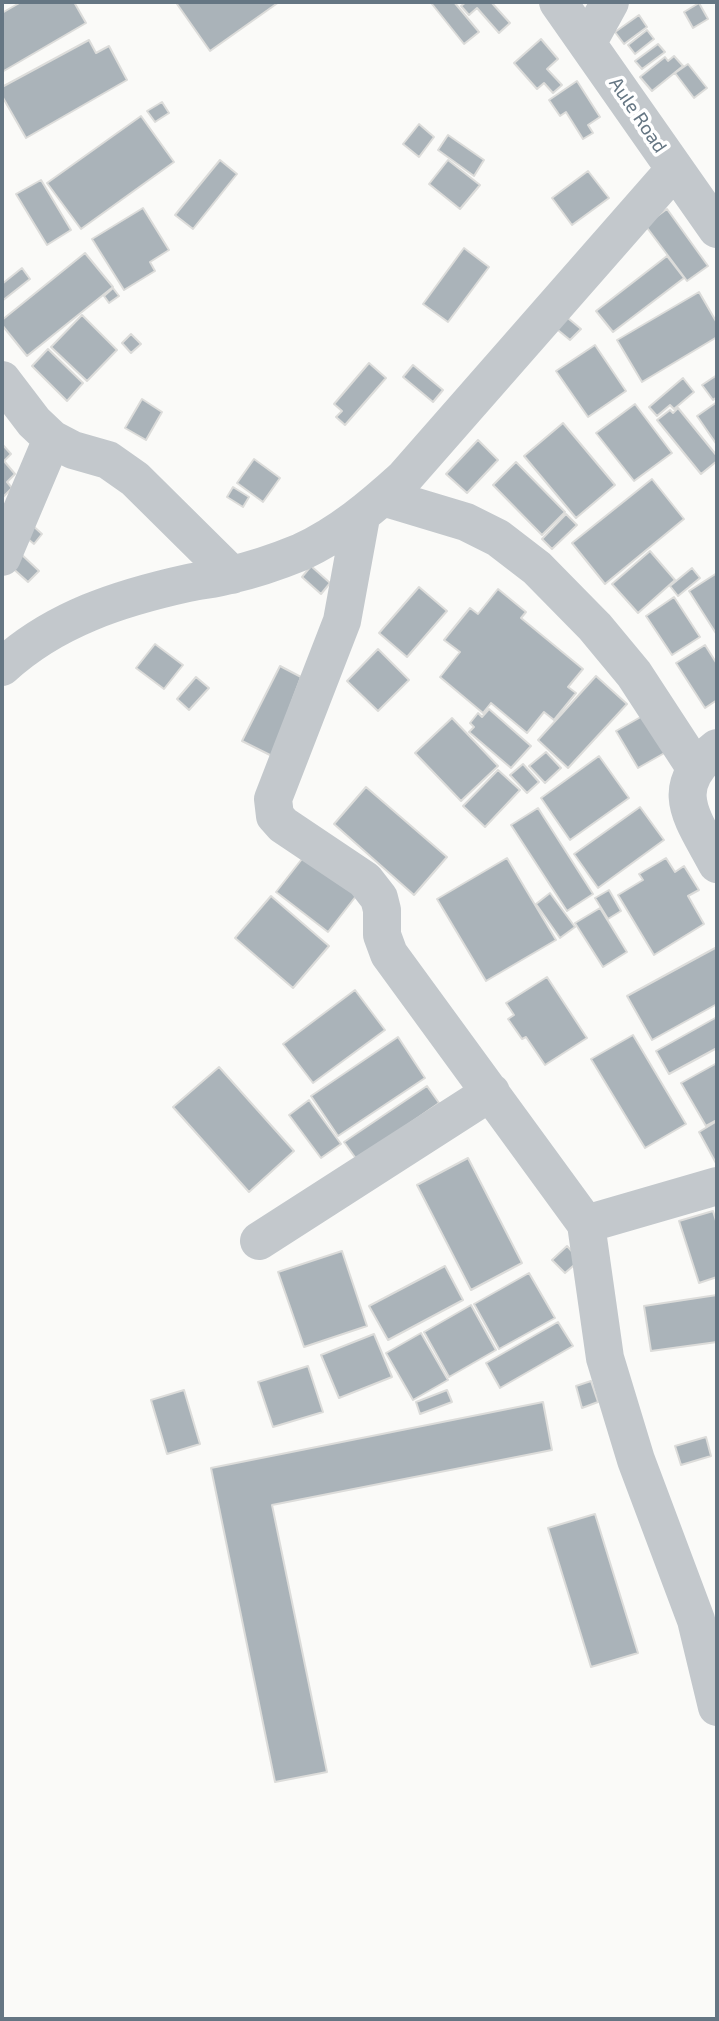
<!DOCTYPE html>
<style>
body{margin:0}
#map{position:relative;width:719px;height:2021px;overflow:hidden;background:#fafaf8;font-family:"Exo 2",sans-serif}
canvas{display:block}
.frame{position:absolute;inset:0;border:4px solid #657683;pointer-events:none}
</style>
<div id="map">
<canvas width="719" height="2021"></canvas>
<div class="frame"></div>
</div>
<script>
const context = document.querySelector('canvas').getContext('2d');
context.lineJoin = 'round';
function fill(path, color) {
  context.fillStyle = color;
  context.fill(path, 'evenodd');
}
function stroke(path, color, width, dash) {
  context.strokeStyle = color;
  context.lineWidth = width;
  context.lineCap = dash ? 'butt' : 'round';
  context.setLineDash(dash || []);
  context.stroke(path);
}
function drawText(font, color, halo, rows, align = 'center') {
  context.font = font + ' "Exo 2",sans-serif';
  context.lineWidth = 7;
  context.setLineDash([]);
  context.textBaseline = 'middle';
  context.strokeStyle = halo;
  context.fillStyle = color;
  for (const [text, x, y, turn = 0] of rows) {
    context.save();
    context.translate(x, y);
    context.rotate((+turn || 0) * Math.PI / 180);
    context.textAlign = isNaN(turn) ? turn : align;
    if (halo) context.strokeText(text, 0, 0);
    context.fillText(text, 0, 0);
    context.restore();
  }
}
const building = new Path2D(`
 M21,2H74L86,23L2,72V13Z
 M180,2H279L210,51L177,4Z
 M434,2H454L479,32L464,44L432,4Z
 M466,2H491L510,23L499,33L477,8L469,15L461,6Z
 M699,3L708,19L693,28L684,12Z
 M639,15L647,27L624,44L615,32Z
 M647,30L654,39L635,54L628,45Z
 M541,39L558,59L547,69L562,85L553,93L544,83L537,89L514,63Z
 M89,40L96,53L109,46L127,80L26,138L2,96V87Z
 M658,44L665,52L642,69L635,61Z
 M674,56L683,66L652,91L640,77L665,57L668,61Z
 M688,64L707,88L694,98L675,73Z
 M577,81L600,117L588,125L593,133L583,139L566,112L560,116L549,100Z
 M162,102L169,113L155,122L147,111Z
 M141,116L174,162L81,229L47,183Z
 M419,124L434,137L419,157L403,144Z
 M448,135L484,160L474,176L438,150Z
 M220,160L237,174L193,229L175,215Z
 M448,160L480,185L460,209L429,184Z
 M588,171L609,198L572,225L552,198Z
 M41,180L71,230L47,245L16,194Z
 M143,208L169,250L150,262L155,271L124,290L92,239Z
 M667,209L708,266L687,281L645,225Z
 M464,248L489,267L448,322L423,304Z
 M85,253L113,287L27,356L2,325V320Z
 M667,256L684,278L613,332L596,311Z
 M22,268L30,279L2,301V284Z
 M113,288L119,296L109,303L104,296Z
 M699,292L717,323V337L642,382L617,340Z
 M563,314L581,329L570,340L553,326Z
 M82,315L117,350L87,381L51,347Z
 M131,334L141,344L131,353L122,343Z
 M595,345L626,391L588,417L556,371Z
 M48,349L83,383L67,401L32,366Z
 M369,363L386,378L345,425L336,417L342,411L334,404Z
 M413,365L443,390L433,402L403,377Z
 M717,375V397L713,400L702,385Z
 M683,378L694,392L674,409L670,405L657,416L649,407Z
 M142,399L162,412L146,440L125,428Z
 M717,402V445L697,416Z
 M635,404L672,453L634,481L596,433Z
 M678,408L717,456V461L701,474L657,420L670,410L673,413Z
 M563,423L615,485L576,518L524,456Z
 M478,440L498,460L467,493L446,474Z
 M2,444L11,454L4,461L15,474L7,482L12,488L2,498Z
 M254,459L280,478L263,502L237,483Z
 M516,462L565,512L542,535L493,485Z
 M652,479L684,519L605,584L572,543Z
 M233,487L249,497L243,507L227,497Z
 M566,514L577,525L552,549L542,539Z
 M31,524L42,534L34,544L22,534Z
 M650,551L675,580L638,613L612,584Z
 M20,553L39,571L28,582L9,565Z
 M311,566L330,583L321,594L302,577Z
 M692,568L700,578L678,596L670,586Z
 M717,573V635L689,591Z
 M419,587L447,611L407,657L379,633Z
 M498,589L526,612L521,618L583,669L568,687L576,693L554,720L544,712L527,733L491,703L483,713L440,677L460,652L444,640L470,608L478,614Z
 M674,597L700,637L672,655L646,616Z
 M155,644L183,665L164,689L136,668Z
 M705,645L717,664V700L705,708L676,663Z
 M378,649L409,680L378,711L347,681Z
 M280,666L301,677L272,756L242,741Z
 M596,676L627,704L568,768L538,740Z
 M196,677L209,688L189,710L177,699Z
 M489,709L531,746L511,768L469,732L474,727L470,723L478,713L482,717Z
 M646,714L668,751L638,768L616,731Z
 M452,718L498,766L461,801L415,753Z
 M546,752L561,768L545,783L529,766Z
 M599,756L629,798L570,840L541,798Z
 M523,764L539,782L527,793L510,775Z
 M498,770L520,790L485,827L463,806Z
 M366,787L447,857L414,895L334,824Z
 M640,807L664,840L598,888L574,854Z
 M538,808L593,894L567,911L511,825Z
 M309,850L360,891L328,932L276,892Z
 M507,858L556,940L486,981L437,899Z
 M666,858L675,872L684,866L699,890L688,896L704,924L654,955L618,895L643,880L639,874Z
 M609,890L621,911L608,919L595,898Z
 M550,893L575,927L560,938L536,904Z
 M271,896L329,946L293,988L235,938Z
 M600,908L627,952L603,967L575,923Z
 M717,947V1004L652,1040L627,996Z
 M547,977L587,1038L545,1065L526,1037L522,1039L508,1019L514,1015L506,1003Z
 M355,990L385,1030L313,1083L283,1044Z
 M717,1017V1048L669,1074L656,1051Z
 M633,1035L686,1124L645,1148L591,1059Z
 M398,1037L425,1078L338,1136L311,1096Z
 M717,1063V1120L706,1126L681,1083Z
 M219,1067L294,1151L249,1192L173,1107Z
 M427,1086L439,1103L357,1160L344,1142Z
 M309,1100L341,1144L321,1158L289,1115Z
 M717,1121V1165L699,1132Z
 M468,1158L522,1263L471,1290L417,1185Z
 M713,1211L717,1224V1277L699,1283L679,1221Z
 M567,1246L580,1260L565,1273L552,1260Z
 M342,1251L367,1326L304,1347L278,1272Z
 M445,1266L463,1300L388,1340L369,1306Z
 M529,1273L555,1318L499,1349L474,1304Z
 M717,1295V1342L651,1351L644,1306Z
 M471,1305L496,1350L449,1377L424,1332Z
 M558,1322L573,1346L500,1388L486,1363Z
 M421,1333L448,1380L413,1400L386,1353Z
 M374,1334L392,1377L339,1398L321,1355Z
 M308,1366L323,1412L273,1427L258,1382Z
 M591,1381L598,1402L582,1408L576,1386Z
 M184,1390L200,1444L167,1454L151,1400Z
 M447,1390L452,1402L420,1414L416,1402Z
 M543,1402L552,1450L272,1505L327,1772L275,1782L211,1468Z
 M706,1437L711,1456L681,1465L675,1446Z
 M595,1514L638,1653L591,1667L548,1528Z`);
fill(building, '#aab3b9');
stroke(building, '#dcdcda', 2);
stroke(new Path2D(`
 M558,2L717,229
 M588,42L610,2
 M2,380L34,422L52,439L73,450L108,460L135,479L232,575
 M383,497L466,522L498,538L537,568L595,627L634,674L696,769
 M361,517L342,621L273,799L275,816L283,825L365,880L379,898L382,910V935L389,954L586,1224L605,1358L636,1460L696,1620L717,1707
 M2,557L52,439
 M2,667C54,619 120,598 188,583C202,580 216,579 230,575C253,570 279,561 301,552C340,534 372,507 404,478L675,169
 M717,748C665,788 693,818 717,864
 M586,1224L717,1186
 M259,1241L491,1092`), '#c3c8cc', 38);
drawText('19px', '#657683', '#fff', [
 ["Aule Road",638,115,56]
]);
</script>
